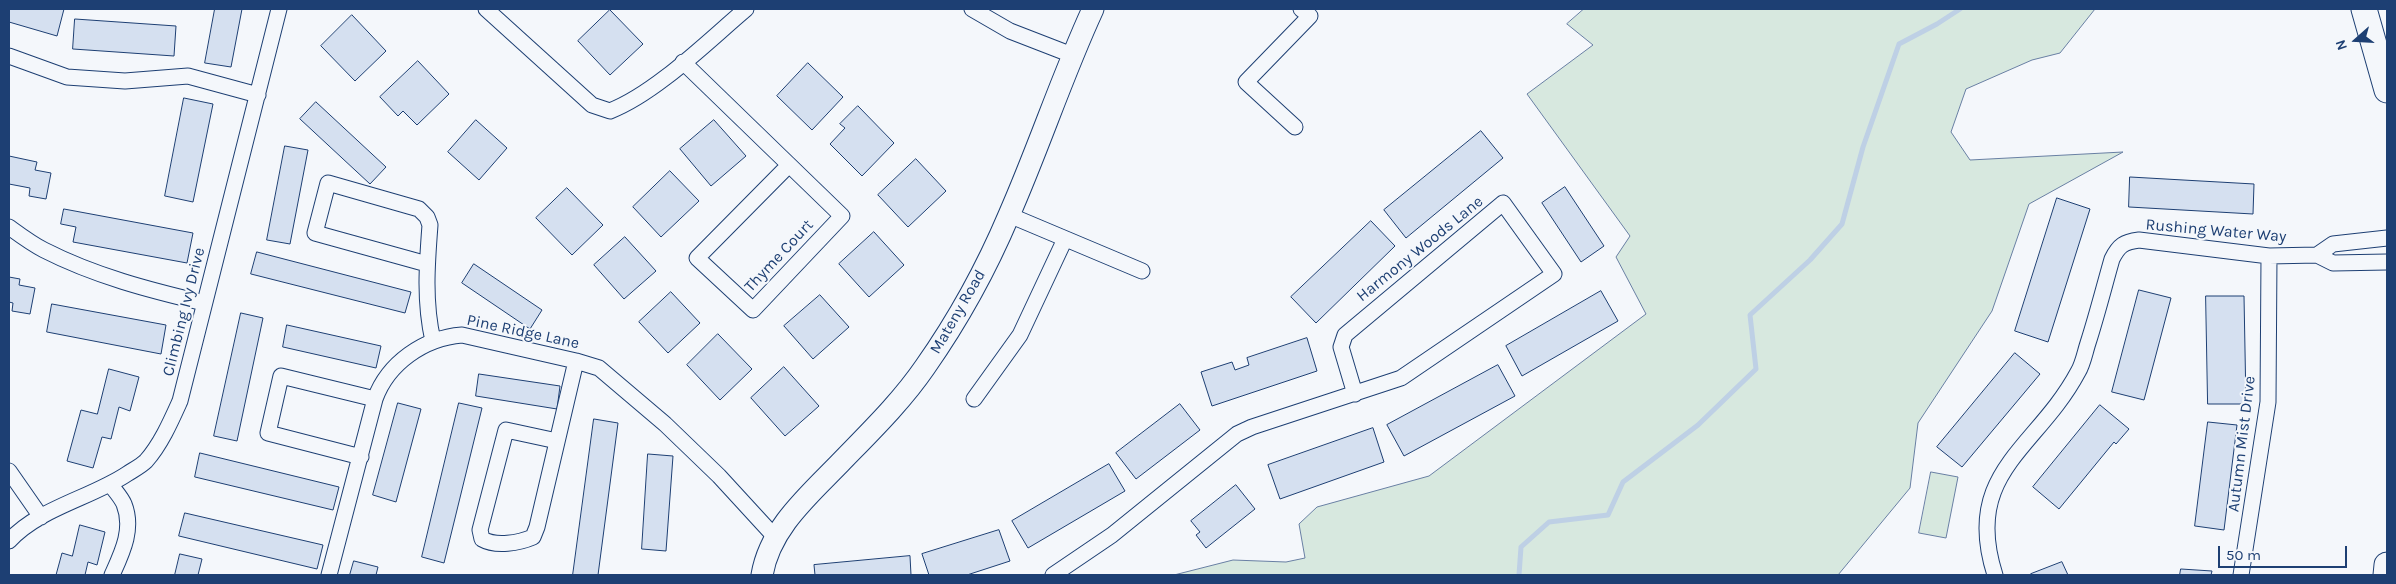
<!DOCTYPE html>
<style>
body{margin:0}
#map{position:relative;width:2396px;height:584px;overflow:hidden;background:#f4f7fb;font-family:Karla,sans-serif}
canvas{display:block}
.frame{position:absolute;inset:0;border:10px solid #1d3f73;pointer-events:none}
.north{position:absolute;left:2331px;top:15px;width:50px;height:50px;-webkit-text-stroke:4px #f4f7fb;paint-order:stroke;rotate:251deg;font-size:14px;font-weight:700;line-height:20px;text-align:center;color:#1d3f73}
.north::after{content:'';display:block;margin:auto;width:18px;height:22px;background:#1d3f73;clip-path:polygon(50% 0,100% 100%,50% 72%,0 100%)}
.scale{position:absolute;left:2218px;top:546px;width:129px;height:22px;box-sizing:border-box;border:2px solid #1d3f73;border-top:0;padding-left:6px;font-size:15px;line-height:18px;white-space:nowrap;color:#1d3f73;-webkit-text-stroke:4px #f4f7fb;paint-order:stroke}
</style>
<div id="map">
<canvas width="2396" height="584"></canvas>
<div class="frame"></div>
<div class="north">N</div>
<div class="scale">50 m</div>
</div>
<script>
const context = document.querySelector('canvas').getContext('2d');
context.lineJoin = 'round';
function fill(path, color) {
  context.fillStyle = color;
  context.fill(path, 'evenodd');
}
function stroke(path, color, width, dash) {
  context.strokeStyle = color;
  context.lineWidth = width;
  context.lineCap = dash ? 'butt' : 'round';
  context.setLineDash(dash || []);
  context.stroke(path);
}
function drawText(font, color, halo, rows, align = 'center') {
  context.font = font + ' Karla,sans-serif';
  context.lineWidth = 4;
  context.setLineDash([]);
  context.textBaseline = 'middle';
  context.strokeStyle = halo;
  context.fillStyle = color;
  for (const [text, x, y, turn = 0] of rows) {
    context.save();
    context.translate(x, y);
    context.rotate((+turn || 0) * Math.PI / 180);
    context.textAlign = isNaN(turn) ? turn : align;
    if (halo) context.strokeText(text, 0, 0);
    context.fillText(text, 0, 0);
    context.restore();
  }
}
const green = new Path2D(`
 M1584,9H2095L2060,53L2032,60L1966,89L1951,132L1970,160L2123,152L2029,204L1992,311L1918,423L1910,488L1838,575H1174L1233,560L1286,562L1305,558L1299,524L1317,507L1429,476L1646,314L1616,257L1630,236L1527,94L1593,45L1567,24Z
 M1931,472L1958,477L1946,538L1919,533Z`);
fill(green, '#d7e8df');
stroke(green, '#687fa3', 1);
stroke(new Path2D(`
 M1519,575L1521,547L1549,522L1608,515L1623,482L1698,425L1756,369L1750,315L1810,260L1842,224L1863,147L1899,44L1937,24L1960,9`), '#bed0e5', 5);
const building = new Path2D(`
 M9,9H64L57,36L9,22Z
 M215,9H242L231,67L205,63Z
 M610,10L643,44L610,75L578,41Z
 M352,15L386,51L355,81L321,46Z
 M75,19L176,26L174,56L73,49Z
 M418,61L449,94L417,125L403,111L398,116L380,97Z
 M808,63L843,97L812,130L777,96Z
 M184,98L213,104L193,202L165,196Z
 M316,102L386,167L370,184L300,119Z
 M858,106L894,143L862,176L830,144L845,128L840,124Z
 M476,120L507,148L479,180L448,152Z
 M714,120L746,156L711,186L680,149Z
 M1481,131L1503,158L1406,238L1384,210Z
 M285,146L308,150L290,244L267,240Z
 M9,156L37,162L35,170L51,173L46,199L29,196L30,188L9,184Z
 M916,159L946,191L908,227L878,195Z
 M670,171L699,201L661,237L633,207Z
 M2130,177L2254,184L2253,214L2129,207Z
 M1565,187L1604,246L1581,262L1542,203Z
 M567,188L603,225L572,255L536,218Z
 M2057,198L2090,209L2048,342L2015,331Z
 M64,209L193,233L187,263L73,242L76,227L61,224Z
 M1371,221L1395,246L1316,323L1291,297Z
 M874,232L904,265L869,297L839,264Z
 M625,237L656,271L624,299L594,265Z
 M257,252L411,292L405,313L251,274Z
 M474,264L542,310L530,329L462,283Z
 M9,277L20,279L19,285L35,288L30,314L12,311L13,303L9,302Z
 M2139,290L2171,298L2144,400L2112,392Z
 M1601,291L1618,321L1522,376L1506,346Z
 M671,292L700,323L668,353L639,322Z
 M820,295L849,327L813,359L784,326Z
 M2206,296H2244L2246,404H2208Z
 M52,304L166,325L161,354L47,332Z
 M241,313L263,318L237,441L214,436Z
 M287,325L381,346L376,368L283,347Z
 M718,334L752,369L720,400L687,365Z
 M1307,338L1317,371L1212,406L1201,372L1232,362L1235,370L1249,365L1247,358Z
 M2015,353L2040,374L1962,467L1937,447Z
 M1498,365L1515,396L1404,456L1387,425Z
 M784,367L819,406L785,436L751,398Z
 M109,369L139,377L130,411L119,407L111,439L102,437L93,468L67,461L81,410L97,414Z
 M479,374L560,386L557,409L476,396Z
 M398,403L421,409L396,502L373,495Z
 M459,403L482,408L444,563L422,557Z
 M1180,404L1200,430L1136,479L1116,453Z
 M2100,405L2129,429L2116,444L2114,442L2059,509L2033,487Z
 M594,419L618,423L598,575H573Z
 M2208,422L2237,425L2224,530L2195,526Z
 M1373,428L1384,462L1280,499L1268,465Z
 M200,453L339,487L333,510L195,477Z
 M648,454L673,456L666,551L642,549Z
 M1109,464L1125,491L1028,548L1012,521Z
 M1236,485L1255,509L1206,548L1196,535L1200,532L1191,521Z
 M185,513L323,545L317,569L179,536Z
 M80,525L105,532L97,565L88,562L85,575H56L62,553L72,556Z
 M999,530L1010,561L967,575H929L922,554Z
 M180,554L202,559L198,575H175Z
 M910,556L911,575H815L814,565Z
 M354,561L378,567L376,575H350Z
 M2062,562L2068,575H2032L2031,574Z
 M2181,569L2212,571L2211,575H2180Z`);
fill(building, '#d5e0f0');
stroke(building, '#1d3f73', 1);
const street = new Path2D(`
 M486,9L592,105L610,111C656,93 708,41 746,9
 M972,9L1010,31L1072,55
 M9,56L67,77L125,81L188,76L258,95
 M683,62L842,216L753,310L697,258L789,165
 M1295,127L1246,82L1310,16L1301,9
 M1009,215L1142,271
 M9,227C20,235 32,244 44,250C95,276 149,290 204,303
 M2317,255L2333,244L2387,238
 M427,264L315,233L328,183L419,209L427,217L430,225C427,264 424,302 433,341
 M974,399L1020,335L1065,239
 M557,441L506,430L480,530L482,539C496,547 519,543 533,537L537,527L576,361
 M361,457L268,433L281,376L375,399
 M9,471L41,517
 M111,485C115,491 121,497 124,504C134,529 122,553 112,575
 M9,541C39,508 91,498 127,474C133,470 141,466 146,461C161,444 171,421 180,401L279,9
 M329,575L375,399C388,363 424,338 462,335L576,361L599,368L665,424L719,476L775,537
 M1053,575L1112,535L1237,434L1252,427L1401,378L1554,274L1503,203L1345,335L1341,347L1355,394
 M1995,575C1962,472 2037,449 2078,372C2083,364 2085,352 2088,343C2097,315 2104,287 2112,259C2119,245 2124,242 2139,240L2269,256L2317,255L2333,263L2387,262
 M2241,575L2268,402L2269,256`);
const secondary = new Path2D(`
 M762,575C770,528 808,496 840,463C870,432 901,402 925,367C958,320 987,267 1009,215C1039,147 1062,76 1093,9`);
const primary = new Path2D(`
 M2364,9L2387,90
 M2386,575L2387,565`);
stroke(street, '#1d3f73', 17);
stroke(secondary, '#1d3f73', 23);
stroke(primary, '#1d3f73', 27);
stroke(street, '#f4f7fb', 15);
stroke(secondary, '#f4f7fb', 21);
stroke(primary, '#f4f7fb', 25);
drawText('16px', '#1d3f73', '#f4f7fb', [
 ["Rushing Water Way",2216,231,5],
 ["Harmony Woods Lane",1420,249,-39],
 ["Thyme Court",779,256,-47],
 ["Climbing Ivy Drive",184,312,-76],
 ["Mateny Road",958,312,-60],
 ["Pine Ridge Lane",523,332,12],
 ["Autumn Mist Drive",2242,444,-83]
]);
</script>
